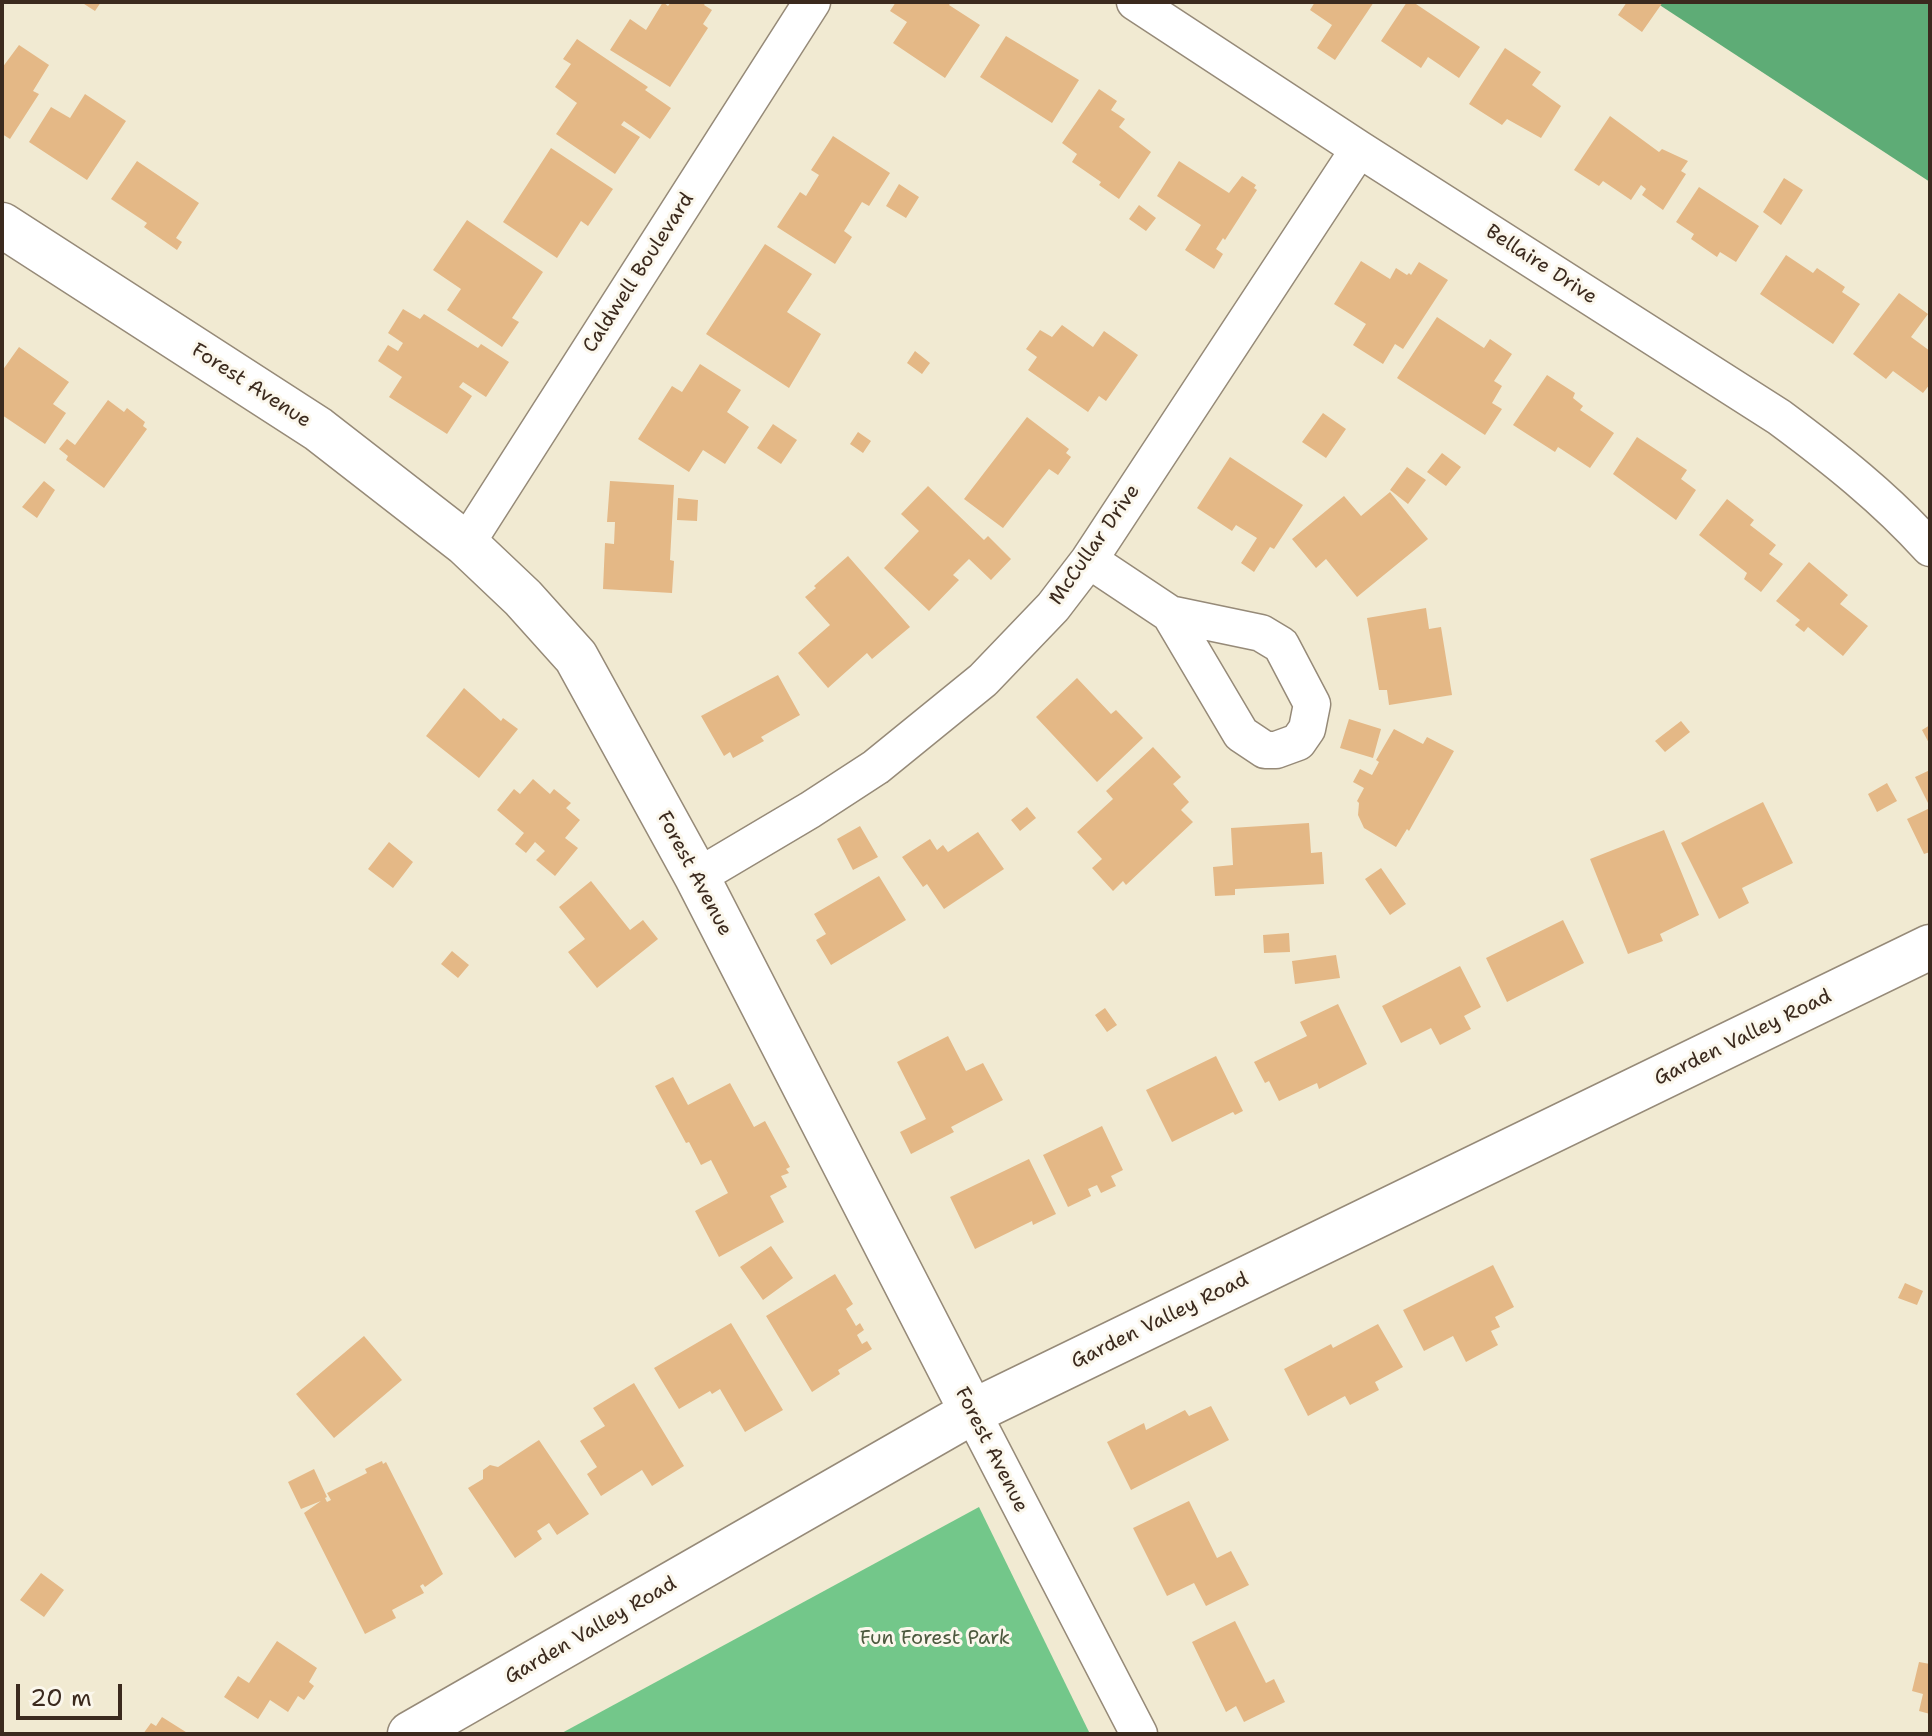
<!DOCTYPE html>
<style>
body{margin:0}
#map{position:relative;width:1932px;height:1736px;overflow:hidden;background:#f1ead2;font-family:"Shantell Sans",sans-serif}
canvas{display:block}
.frame{position:absolute;inset:0;border:4px solid #3b2a1e;pointer-events:none}
.scale{position:absolute;left:16px;top:1684px;width:106px;height:36px;box-sizing:border-box;border:4px solid #3b2a1e;border-top:0;padding-left:10px;font-size:24px;line-height:28px;white-space:nowrap;color:#3b2a1e;-webkit-text-stroke:6px #fbf7ec;paint-order:stroke}
</style>
<div id="map">
<canvas width="1932" height="1736"></canvas>
<div class="frame"></div>
<div class="scale">20 m</div>
</div>
<script>
const context = document.querySelector('canvas').getContext('2d');
context.lineJoin = 'round';
function fill(path, color) {
  context.fillStyle = color;
  context.fill(path, 'evenodd');
}
function stroke(path, color, width, dash) {
  context.strokeStyle = color;
  context.lineWidth = width;
  context.lineCap = dash ? 'butt' : 'round';
  context.setLineDash(dash || []);
  context.stroke(path);
}
function drawText(font, color, halo, rows, align = 'center') {
  context.font = font + ' "Shantell Sans",sans-serif';
  context.lineWidth = 6;
  context.setLineDash([]);
  context.textBaseline = 'middle';
  context.strokeStyle = halo;
  context.fillStyle = color;
  for (const [text, x, y, turn = 0] of rows) {
    context.save();
    context.translate(x, y);
    context.rotate((+turn || 0) * Math.PI / 180);
    context.textAlign = isNaN(turn) ? turn : align;
    if (halo) context.strokeText(text, 0, 0);
    context.fillText(text, 0, 0);
    context.restore();
  }
}
fill(new Path2D(`
 M979,1507L1090,1734H560Z`), '#73c78a');
fill(new Path2D(`
 M1655,2H1930V182Z`), '#5eac76');
fill(new Path2D(`
 M81,2H101L95,11Z
 M663,2L668,6L671,2H706L704,5L712,10L703,24L708,28L670,87L610,50L630,19L646,30Z
 M896,2H951L949,5L980,25L945,78L893,43L907,22L890,11Z
 M1315,2H1374L1335,60L1317,48L1332,25L1310,10Z
 M1407,2H1413L1480,47L1459,78L1428,57L1421,68L1381,41Z
 M1627,2H1663L1642,32L1618,15Z
 M1006,36L1079,80L1052,123L980,77Z
 M577,39L648,87L645,90L671,108L650,139L624,121L621,125L640,137L615,174L556,134L577,103L555,87L571,64L563,59Z
 M19,45L49,65L33,91L39,94L10,139L2,134V68Z
 M1505,48L1541,72L1532,85L1561,106L1541,138L1507,119L1502,125L1469,104Z
 M1099,89L1117,101L1111,110L1125,119L1119,127L1151,152L1119,199L1099,185L1101,182L1072,162L1077,154L1062,143Z
 M85,94L126,121L87,180L29,142L51,107L70,118Z
 M1610,116L1659,152L1662,149L1688,161L1681,171L1686,174L1663,210L1642,195L1646,189L1641,185L1631,200L1603,181L1599,186L1574,170Z
 M833,136L890,173L869,206L862,202L844,231L852,237L835,264L777,227L800,192L806,196L819,175L811,170Z
 M551,148L613,189L588,226L581,221L557,258L503,222Z
 M137,161L199,203L176,238L182,242L177,250L144,227L147,223L111,199Z
 M1179,161L1229,193L1242,176L1256,185L1254,188L1257,190L1225,240L1223,238L1216,249L1223,254L1214,269L1185,250L1201,225L1157,196Z
 M1784,178L1803,190L1781,225L1763,212Z
 M899,184L919,197L906,218L886,206Z
 M1699,187L1759,226L1736,262L1720,252L1717,257L1691,239L1694,234L1676,222Z
 M1139,205L1156,218L1146,231L1129,219Z
 M467,220L543,272L512,318L519,322L502,347L447,310L461,289L433,270Z
 M765,244L812,274L787,312L821,334L789,388L706,334Z
 M1786,255L1813,273L1817,268L1845,287L1842,292L1860,304L1833,344L1760,294Z
 M1361,261L1390,279L1396,268L1407,275L1409,273L1411,275L1419,262L1448,280L1403,349L1395,344L1383,364L1353,345L1366,324L1334,304Z
 M1899,293L1928,314L1911,337L1930,351V384L1923,393L1893,371L1886,379L1853,354Z
 M403,309L420,319L424,314L478,348L481,344L509,362L486,397L463,382L459,387L472,396L447,434L389,397L402,377L378,361L388,345L398,351L403,343L388,333Z
 M1437,317L1484,348L1490,339L1512,354L1494,381L1502,386L1492,403L1502,409L1485,435L1397,378Z
 M1062,325L1093,347L1104,331L1138,355L1106,401L1099,396L1088,412L1028,370L1037,357L1026,349L1040,330L1052,337Z
 M19,347L69,382L53,404L66,413L45,444L2,415V371Z
 M915,351L930,363L922,374L907,363Z
 M700,364L741,390L727,412L749,427L725,464L703,450L689,472L638,439L672,386L682,392Z
 M1547,375L1575,393L1573,398L1583,406L1580,410L1614,433L1590,468L1558,447L1555,452L1513,425Z
 M108,400L124,412L127,408L145,422L143,426L147,429L104,488L66,460L68,456L59,449L67,439L75,445Z
 M1323,413L1346,429L1326,458L1302,442Z
 M1027,417L1069,449L1066,453L1071,457L1058,475L1049,469L1003,528L964,499Z
 M773,424L797,440L781,464L757,448Z
 M858,432L871,441L863,453L850,444Z
 M1637,437L1687,470L1681,479L1696,490L1676,520L1613,474Z
 M1442,453L1461,467L1446,486L1427,472Z
 M1230,457L1303,505L1274,549L1270,547L1254,572L1241,563L1257,538L1236,525L1232,531L1197,508Z
 M1407,467L1426,480L1408,504L1390,490Z
 M44,481L55,490L37,518L22,507Z
 M610,481L674,485L670,560L674,561L672,593L603,589L605,543L614,544L615,522H607Z
 M928,486L984,540L988,536L1011,559L991,580L969,559L953,575L959,580L929,611L884,568L919,531L901,514Z
 M1390,492L1428,539L1357,597L1326,559L1316,568L1292,539L1344,496L1361,516Z
 M678,498L698,500L697,521L677,520Z
 M1727,499L1754,520L1750,525L1776,545L1769,554L1783,564L1761,592L1744,579L1747,573L1699,535Z
 M848,556L910,627L872,659L867,653L828,688L798,653L830,625L805,597L816,588L814,586Z
 M1809,562L1848,595L1840,604L1868,626L1843,656L1808,627L1804,632L1795,625L1800,620L1776,601Z
 M1426,608L1429,629L1441,627L1452,695L1389,705L1387,690H1379L1367,618Z
 M778,675L800,715L761,737L764,741L733,758L730,752L724,756L701,716Z
 M1077,678L1111,714L1116,710L1143,738L1097,782L1036,717Z
 M464,688L501,721L503,718L518,729L479,778L426,736Z
 M1349,719L1381,729L1373,758L1340,748Z
 M1681,721L1690,732L1665,752L1655,741Z
 M1930,725V745L1922,730Z
 M1394,729L1423,744L1427,737L1454,751L1409,831L1407,829L1396,847L1364,828L1358,815L1359,803L1357,801L1364,788L1353,782L1360,769L1372,775L1379,762L1376,760Z
 M1153,747L1181,777L1173,784L1189,802L1181,810L1193,822L1126,885L1123,881L1113,891L1092,868L1102,859L1077,832L1113,799L1106,791Z
 M1930,770V807L1915,777Z
 M533,779L550,794L554,789L571,803L566,808L580,820L565,838L578,848L555,876L536,860L545,851L535,842L526,853L515,844L524,833L497,810L514,789L520,794Z
 M1887,783L1897,801L1877,812L1868,794Z
 M1763,802L1793,863L1742,888L1749,903L1719,919L1681,843Z
 M1027,807L1036,818L1020,831L1011,820Z
 M1930,808V852L1924,854L1907,819Z
 M1309,823L1311,853L1322,852L1324,884L1235,889V895L1215,896L1213,867L1233,865L1231,828Z
 M860,826L878,857L853,870L837,839Z
 M1664,830L1699,915L1660,934L1663,941L1628,954L1590,859Z
 M978,832L1004,869L944,909L927,884L923,887L902,857L930,839L937,850L943,845L948,852Z
 M389,842L413,862L393,888L368,869Z
 M1381,868L1406,904L1390,915L1365,879Z
 M879,876L906,920L831,965L816,940L826,934L814,914Z
 M591,881L630,930L643,920L658,939L597,988L568,952L585,939L559,907Z
 M1563,920L1584,963L1507,1002L1486,958Z
 M1289,933L1290,952L1264,953L1263,935Z
 M452,951L469,965L458,978L441,964Z
 M1336,955L1340,978L1295,984L1292,961Z
 M1460,966L1481,1007L1464,1016L1471,1029L1440,1045L1431,1028L1401,1043L1382,1006Z
 M1338,1004L1367,1064L1319,1089L1317,1083L1279,1101L1269,1081L1265,1083L1254,1062L1307,1036L1300,1022Z
 M1105,1008L1117,1025L1107,1032L1095,1015Z
 M948,1036L966,1071L983,1063L1003,1100L951,1127L954,1132L911,1154L900,1132L926,1119L897,1062Z
 M1216,1056L1243,1111L1235,1115L1233,1112L1172,1142L1146,1090Z
 M673,1077L688,1105L730,1083L754,1127L765,1121L790,1167L786,1169L789,1173L781,1176L787,1187L770,1196L784,1222L719,1257L695,1211L728,1193L711,1160L701,1165L689,1142L686,1143L655,1086Z
 M1102,1126L1123,1170L1111,1176L1116,1186L1101,1193L1097,1185L1088,1189L1091,1196L1068,1207L1043,1155Z
 M1029,1159L1056,1214L1033,1225L1032,1221L975,1249L950,1197Z
 M771,1246L793,1278L763,1300L740,1267Z
 M1493,1265L1514,1307L1495,1317L1500,1327L1491,1331L1498,1345L1466,1362L1453,1336L1424,1351L1403,1310Z
 M835,1274L853,1304L846,1309L856,1326L860,1323L864,1330L857,1335L862,1344L867,1341L872,1349L838,1370L840,1374L812,1392L766,1316Z
 M1905,1283L1923,1291L1917,1305L1898,1298Z
 M731,1323L783,1410L745,1432L720,1389L712,1394L710,1391L679,1409L654,1368Z
 M1378,1324L1403,1367L1375,1382L1379,1390L1350,1405L1345,1396L1308,1416L1284,1369L1331,1344L1333,1348Z
 M364,1336L402,1380L334,1438L296,1394Z
 M634,1383L684,1466L652,1486L642,1470L601,1496L587,1474L597,1467L580,1441L605,1426L593,1408Z
 M1211,1406L1229,1440L1131,1490L1107,1442L1144,1423L1146,1430L1185,1410L1189,1416Z
 M539,1440L589,1514L557,1535L549,1523L537,1531L542,1539L515,1558L468,1488L483,1479V1470L490,1465L498,1467Z
 M382,1461L383,1464L386,1462L443,1574L425,1587L423,1584L420,1586L424,1593L392,1610L396,1618L365,1634L304,1513L321,1501L301,1509L288,1482L314,1469L327,1497L325,1498L327,1502L331,1500L327,1493L367,1473L365,1469Z
 M1189,1501L1217,1558L1231,1551L1249,1585L1206,1606L1194,1583L1167,1596L1133,1528Z
 M41,1573L64,1590L44,1617L20,1600Z
 M1235,1621L1266,1683L1274,1679L1285,1702L1244,1722L1236,1706L1226,1712L1192,1642Z
 M277,1641L317,1668L309,1682L314,1686L304,1700L298,1696L288,1712L270,1700L258,1719L224,1697L238,1676L249,1683Z
 M1919,1662L1930,1664V1714L1919,1711L1923,1694L1912,1691Z
 M162,1717L189,1734H143L151,1723L156,1726Z`), '#e4b886');
const minor = new Path2D(`
 M1135,2L1359,149L1779,417C1833,457 1885,498 1930,548
 M466,544L812,2
 M1089,560L1170,614L1241,734L1265,750H1276L1298,742L1307,729L1312,704L1281,645L1261,633L1170,614
 M697,877L810,810L876,767L983,680L1053,607L1089,560L1359,149
 M972,1412L1139,1734`);
const tertiary = new Path2D(`
 M2,225L318,429L466,544L523,598L576,657L697,877L972,1412
 M410,1734L972,1412L1930,947`);
stroke(minor, '#968a78', 39);
stroke(tertiary, '#968a78', 47);
stroke(minor, '#fff', 36);
stroke(tertiary, '#fff', 44);
drawText('20px', '#3b2a1e', '#fbf7ec', [
 ["Bellaire Drive",1541,265,33],
 ["Caldwell Boulevard",639,273,-57],
 ["Forest Avenue",251,386,33],
 ["McCullar Drive",1095,545,-55],
 ["Forest Avenue",694,874,62],
 ["Garden Valley Road",1743,1038,-26],
 ["Garden Valley Road",1160,1321,-26],
 ["Forest Avenue",991,1450,63],
 ["Garden Valley Road",591,1631,-30]
]);
drawText('20px', '#4c593e', '#fbf7ec', [
 ["Fun Forest Park",935,1639]
]);
</script>
